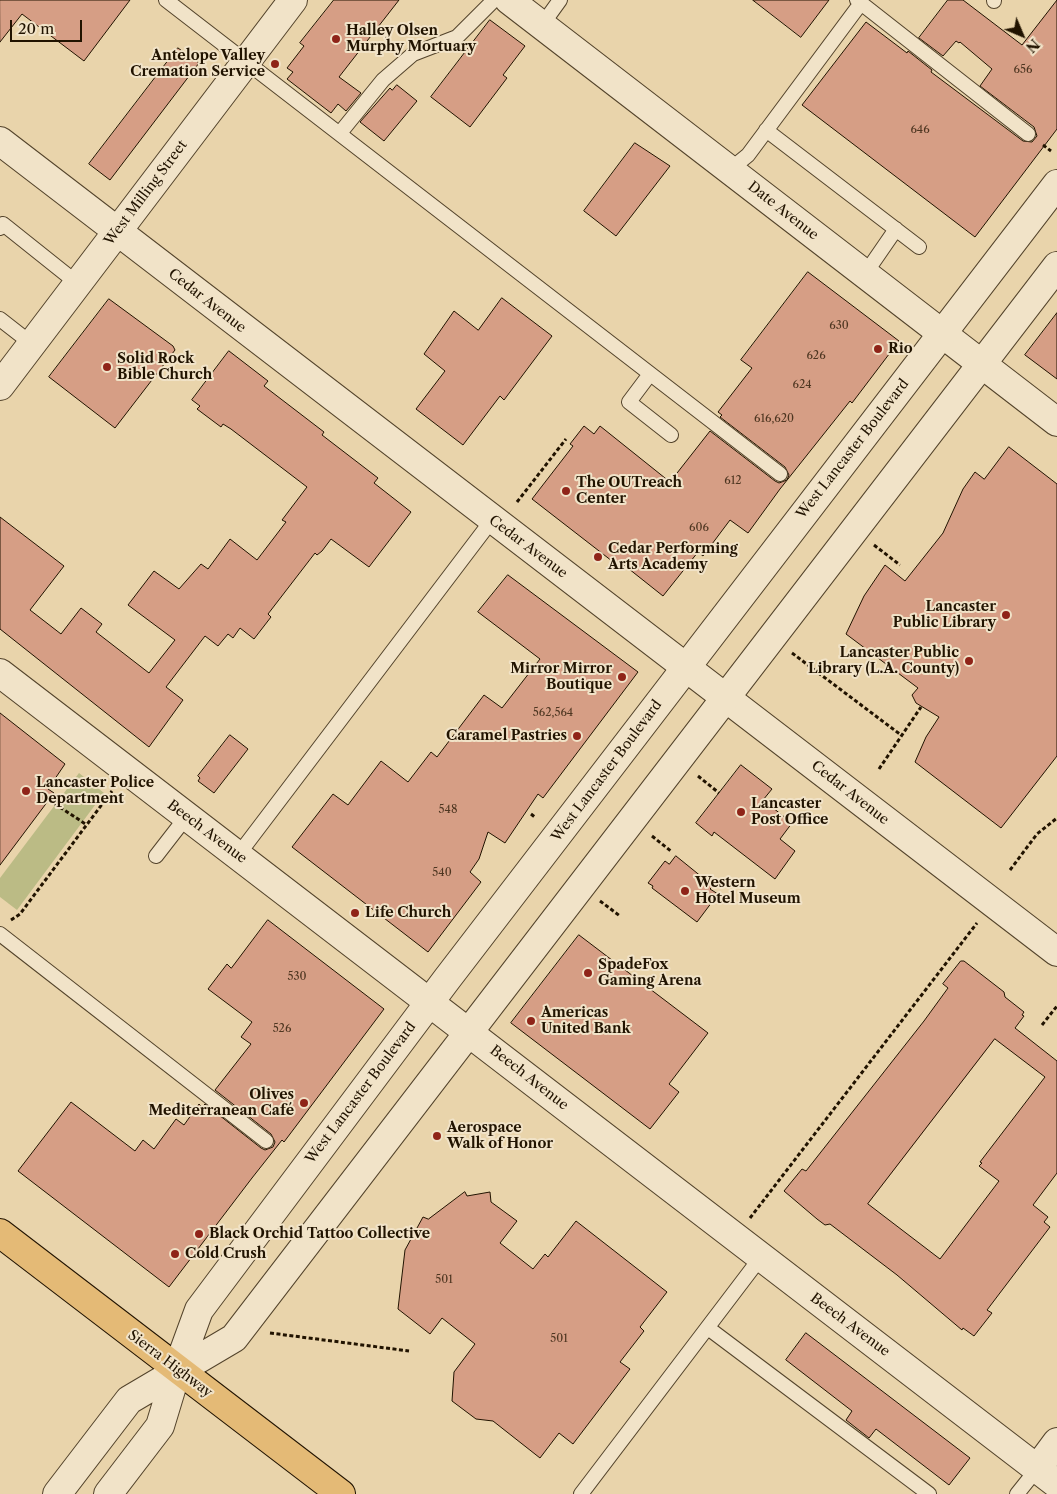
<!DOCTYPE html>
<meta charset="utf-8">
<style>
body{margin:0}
#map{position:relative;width:1057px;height:1494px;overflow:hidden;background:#e9d4ab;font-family:"Libre Caslon Text",serif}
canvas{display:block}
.north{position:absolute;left:997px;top:10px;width:50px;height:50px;-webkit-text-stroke:4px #f1e3c8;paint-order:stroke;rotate:135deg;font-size:14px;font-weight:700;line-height:20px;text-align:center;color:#211300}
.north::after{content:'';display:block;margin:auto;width:18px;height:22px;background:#211300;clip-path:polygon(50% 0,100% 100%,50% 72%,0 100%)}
.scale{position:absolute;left:10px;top:20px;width:72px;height:22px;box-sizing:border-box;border:2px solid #211300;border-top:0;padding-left:6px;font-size:15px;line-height:18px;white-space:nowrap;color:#211300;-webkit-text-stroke:4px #f1e3c8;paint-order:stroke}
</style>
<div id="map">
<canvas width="1057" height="1494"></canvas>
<div class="north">N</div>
<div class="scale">20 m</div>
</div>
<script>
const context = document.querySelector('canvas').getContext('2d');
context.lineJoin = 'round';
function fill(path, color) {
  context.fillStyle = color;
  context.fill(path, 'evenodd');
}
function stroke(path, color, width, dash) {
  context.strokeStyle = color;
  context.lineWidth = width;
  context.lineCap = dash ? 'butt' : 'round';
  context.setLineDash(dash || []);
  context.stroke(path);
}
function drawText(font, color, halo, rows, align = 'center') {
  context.font = font + ' "Libre Caslon Text",serif';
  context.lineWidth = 4;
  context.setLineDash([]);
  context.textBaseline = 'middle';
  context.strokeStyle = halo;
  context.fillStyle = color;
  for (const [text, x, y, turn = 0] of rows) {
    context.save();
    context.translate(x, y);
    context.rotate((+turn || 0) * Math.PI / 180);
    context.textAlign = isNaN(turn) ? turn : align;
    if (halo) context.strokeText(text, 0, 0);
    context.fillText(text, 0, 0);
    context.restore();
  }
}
fill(new Path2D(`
 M79,773L104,793L17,910L0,897V878Z`), '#bbbb85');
const building = new Path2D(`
 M0,0H130L84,61L22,14L0,42Z
 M334,0H399L339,77L361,93L346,111L338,104L331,113L287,79L293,72L287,68L304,46L300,43Z
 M753,0H829L801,37Z
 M948,0H963L1022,45L1057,0V129L975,237L802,105L866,22L907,53L908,51L932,70L931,72L1023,141L1032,142L1037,136L1034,127L980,86L992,69L960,42L959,43L956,41L943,56L919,38Z
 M490,20L525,46L503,75L507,78L470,127L431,97Z
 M178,48L199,63L110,180L89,164Z
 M397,85L417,101L384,141L360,122L390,88L392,90Z
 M635,143L670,166L616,236L584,211Z
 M808,272L899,341L852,403L850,401L780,489L748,533L730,520L703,556L698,552L663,596L624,565L621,568L532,499L573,446L570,444L584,426L594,434L600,426L670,482L710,431L775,481L779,483L787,480L789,475L785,467L720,417L722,415L718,412L752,368L741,360Z
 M502,298L552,336L504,400L500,396L463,445L416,409L445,371L424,354L454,311L478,330Z
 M109,299L173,346L175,350L115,428L49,377Z
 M1057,313V379L1025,355Z
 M229,351L268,381L264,386L324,432L322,435L378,478L374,483L411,512L369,567L331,539L322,551L317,555L315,553L268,614L271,617L254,639L240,628L233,638L228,634L218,646L205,636L166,687L183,700L149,747L0,629V517L64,566L30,610L61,634L81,608L102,624L96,632L149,673L175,640L128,605L154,571L179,589L201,564L208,569L230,539L257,560L286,522L282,520L307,487L231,429L223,424L221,427L197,409L200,406L192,400Z
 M1009,447L1057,484V756L1001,828L915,762L926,737L939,717L916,703L912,695L918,688L846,634L864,596L885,565L905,581L943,533L963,489L975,472L984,479Z
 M508,575L638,672L543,798L538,794L505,843L488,832L479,859L470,872L481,882L428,952L292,847L333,794L348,805L381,761L408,782L431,752L437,757L484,695L502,708L540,659L478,612Z
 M0,713L65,764L48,789L54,793L0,865Z
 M230,735L248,749L214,793L198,781L200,778L198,776Z
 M741,765L772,789L763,800L792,823L780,839L795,851L775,879L714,832L712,836L696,823Z
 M676,856L713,886L710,889L718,894L697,922L652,888L653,886L648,883L665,861L669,864Z
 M268,920L384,1009L284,1142L282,1140L252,1178L169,1287L18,1171L71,1102L135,1151L143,1140L154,1149L176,1119L184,1125L199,1104L202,1107L205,1104L261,1148L265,1150L273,1147L275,1142L271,1134L215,1090L251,1044L241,1037L252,1022L208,989L227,964L231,968Z
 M579,935L708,1033L669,1084L679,1092L650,1129L511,1023Z
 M961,961H964L995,985L1004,992L1005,997L1024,1012L1022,1015L1024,1016L1015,1028L1057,1061V1173L1033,1205L1048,1217L1044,1222L1050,1227L987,1310L992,1313L974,1336L963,1328L962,1330L897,1275L830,1224L825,1225L817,1219L784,1191L802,1169L806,1171L924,1021L948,988L943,984ZM995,1039L1045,1077L980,1162L982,1163L979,1166L999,1181L940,1259L868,1204Z
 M465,1192L467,1196L490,1192L491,1202L517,1221L500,1243L533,1269L545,1254L548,1257L576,1221L667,1292L640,1327L644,1331L620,1362L630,1369L573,1444L559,1433L540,1458L493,1421L476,1419L452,1401L454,1372L475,1344L442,1318L430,1334L398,1309L405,1250L423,1217L428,1219Z
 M806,1333L970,1458L949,1485L876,1429L869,1438L846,1420L852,1411L786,1360Z`);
fill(building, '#d69e85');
stroke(building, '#211300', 1);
const service = new Path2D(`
 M166,0L780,474
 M857,0L1028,134
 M994,1V0
 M542,25L560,0
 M766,130L919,247
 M340,133L383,80L413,54L457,37L494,0
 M731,169L748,155L861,3
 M0,228L3,224L77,283
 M865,274L896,229
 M0,319L32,344
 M650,374L629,402L671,435
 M238,855L492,520
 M156,856L187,816
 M0,934L266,1141
 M708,1328L929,1494
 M581,1494L761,1257
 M1017,1494L1037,1469`);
const minor = new Path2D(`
 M509,0L1057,422
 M0,141L1057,952
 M0,386L293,0
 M0,673L1057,1484
 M1037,1469L1057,1442`);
const tertiary = new Path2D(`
 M57,1494L129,1400L234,1338L1057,266
 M108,1494L160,1426L177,1370L199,1310L447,979L1057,184`);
const primary = new Path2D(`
 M0,1233L341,1494`);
stroke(service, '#53432b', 16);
stroke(minor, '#53432b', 30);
stroke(tertiary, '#53432b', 30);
stroke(primary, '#211300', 30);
stroke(new Path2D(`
 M1043,145L1051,151
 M517,502L566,439
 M874,545L900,565
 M792,653L901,735
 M879,769L921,707
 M698,776L719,793
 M49,800L87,825
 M531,814L536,818
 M652,836L672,852
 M1010,870L1037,834L1057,818
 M600,901L620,916
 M11,920L20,914L112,791
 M1042,1025L1057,1006
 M750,1218L977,923
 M270,1333L409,1351`), '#211300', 3, [4, 2.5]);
stroke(service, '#f1e3c8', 14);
stroke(minor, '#f1e3c8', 28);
stroke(tertiary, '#f1e3c8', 28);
stroke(primary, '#e4ba76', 28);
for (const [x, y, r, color] of [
 [336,39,5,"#8f2418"],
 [275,64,5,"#8f2418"],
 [878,349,5,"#8f2418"],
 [107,367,5,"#8f2418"],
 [566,491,5,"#8f2418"],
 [598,557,5,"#8f2418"],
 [1006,615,5,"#8f2418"],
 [969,661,5,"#8f2418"],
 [622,677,5,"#8f2418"],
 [577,736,5,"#8f2418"],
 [26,791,5,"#8f2418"],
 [741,812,5,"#8f2418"],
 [685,891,5,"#8f2418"],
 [355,913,5,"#8f2418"],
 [588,973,5,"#8f2418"],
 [531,1021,5,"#8f2418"],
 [304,1103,5,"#8f2418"],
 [437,1136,5,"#8f2418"],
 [199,1234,5,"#8f2418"],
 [175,1254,5,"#8f2418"]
]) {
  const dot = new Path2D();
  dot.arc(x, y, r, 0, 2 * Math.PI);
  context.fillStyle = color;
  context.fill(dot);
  stroke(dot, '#f1e3c8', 2);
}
drawText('11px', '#4e3621', null, [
 ["656",1023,70],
 ["646",920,130],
 ["630",839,326],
 ["626",816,356],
 ["624",802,385],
 ["616,620",774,419],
 ["612",733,481],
 ["606",699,528],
 ["562,564",553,713],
 ["548",448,810],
 ["540",442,873],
 ["530",297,977],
 ["526",282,1029],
 ["501",444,1280],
 ["501",559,1339]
]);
drawText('bold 14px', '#211300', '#f1e3c8', [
 ["Halley Olsen",346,31],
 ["Murphy Mortuary",346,47],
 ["Antelope Valley",265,56,"right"],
 ["Cremation Service",265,72,"right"],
 ["Rio",888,349],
 ["Solid Rock",117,359],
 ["Bible Church",117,375],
 ["The OUTreach",576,483],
 ["Center",576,499],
 ["Cedar Performing",608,549],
 ["Arts Academy",608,565],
 ["Lancaster",996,607,"right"],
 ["Public Library",996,623,"right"],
 ["Lancaster Public",959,653,"right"],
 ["Library (L.A. County)",959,669,"right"],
 ["Mirror Mirror",612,669,"right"],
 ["Boutique",612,685,"right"],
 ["Caramel Pastries",567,736,"right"],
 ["Lancaster Police",36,783],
 ["Department",36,799],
 ["Lancaster",751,804],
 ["Post Office",751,820],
 ["Western",695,883],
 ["Hotel Museum",695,899],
 ["Life Church",365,913],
 ["SpadeFox",598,965],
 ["Gaming Arena",598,981],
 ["Americas",541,1013],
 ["United Bank",541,1029],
 ["Olives",294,1095,"right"],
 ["Mediterranean Café",294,1111,"right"],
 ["Aerospace",447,1128],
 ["Walk of Honor",447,1144],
 ["Black Orchid Tattoo Collective",209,1234],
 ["Cold Crush",185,1254]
], 'left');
drawText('14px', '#211300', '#f1e3c8', [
 ["West Milling Street",146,193,-53],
 ["Date Avenue",783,211,38],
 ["Cedar Avenue",207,301,38],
 ["West Lancaster Boulevard",853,449,-52],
 ["Cedar Avenue",528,547,37],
 ["West Lancaster Boulevard",607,771,-53],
 ["Cedar Avenue",850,793,38],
 ["Beech Avenue",207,832,37],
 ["Beech Avenue",529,1078,38],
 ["West Lancaster Boulevard",361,1093,-53],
 ["Beech Avenue",850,1325,37],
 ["Sierra Highway",170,1364,37]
]);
</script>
